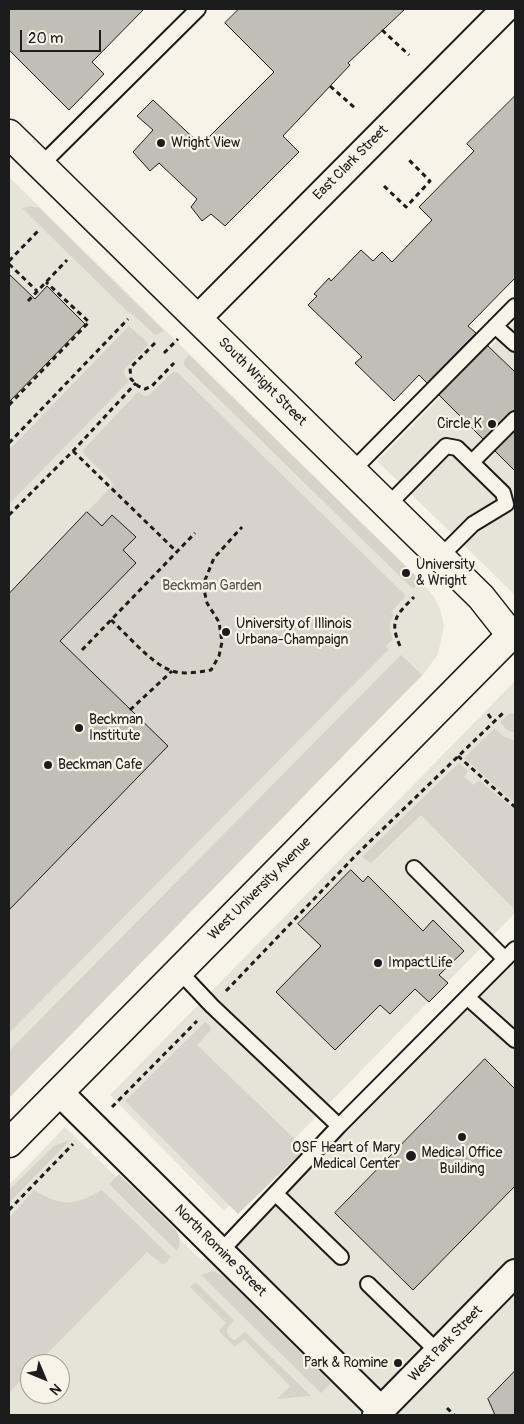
<!DOCTYPE html>
<style>
body{margin:0}
#map{position:relative;width:524px;height:1424px;overflow:hidden;background:#f7f3e8;font-family:Pangolin,sans-serif}
canvas{display:block}
.frame{position:absolute;inset:0;border:10px solid #1c1c1c;pointer-events:none}
.north{position:absolute;left:20px;top:1354px;width:50px;height:50px;box-sizing:border-box;background:#f7f3e8;border:1px solid #9f9d96;border-radius:50%;rotate:135deg;font-size:14px;font-weight:700;line-height:20px;text-align:center;color:#1c1c1c}
.north::after{content:'';display:block;margin:auto;width:18px;height:22px;background:#1c1c1c;clip-path:polygon(50% 0,100% 100%,50% 72%,0 100%)}
.scale{position:absolute;left:20px;top:30px;width:81px;height:22px;box-sizing:border-box;border:2px solid #1c1c1c;border-top:0;padding-left:6px;font-size:15px;line-height:18px;white-space:nowrap;color:#1c1c1c;-webkit-text-stroke:4px #f7f3e8;paint-order:stroke}
</style>
<div id="map">
<canvas width="524" height="1424"></canvas>
<div class="frame"></div>
<div class="north">N</div>
<div class="scale">20 m</div>
</div>
<script>
const context = document.querySelector('canvas').getContext('2d');
context.lineJoin = 'round';
function fill(path, color) {
  context.fillStyle = color;
  context.fill(path, 'evenodd');
}
function stroke(path, color, width, dash) {
  context.strokeStyle = color;
  context.lineWidth = width;
  context.lineCap = dash ? 'butt' : 'round';
  context.setLineDash(dash || []);
  context.stroke(path);
}
function drawText(font, color, halo, rows, align = 'center') {
  context.font = font + ' Pangolin,sans-serif';
  context.lineWidth = 4.5;
  context.setLineDash([]);
  context.textBaseline = 'middle';
  context.strokeStyle = halo;
  context.fillStyle = color;
  for (const [text, x, y, turn = 0] of rows) {
    context.save();
    context.translate(x, y);
    context.rotate((+turn || 0) * Math.PI / 180);
    context.textAlign = isNaN(turn) ? turn : align;
    if (halo) context.strokeText(text, 0, 0);
    context.fillText(text, 0, 0);
    context.restore();
  }
}
fill(new Path2D(`
 M9,177L421,581L434,597L440,609L444,626L438,654L423,675L9,1085Z
 M515,322V595L377,461Z
 M515,681V913L224,1211L110,1095Z
 M515,948V1415H9V1185L65,1127L202,1261ZM30,1364H60V1394H30Z`), '#e6e3d9');
fill(new Path2D(`
 M30,206L39,208L164,331L155,335L135,316L128,312L22,208Z
 M129,326L146,341L148,345L124,370L125,376L129,381L9,504V450Z
 M189,355L421,581L413,589L184,365V361Z
 M173,372H177L406,596L391,612L394,615C388,622 389,631 393,639L386,646L388,650L9,1033V910L167,746L60,641L136,563L123,550L135,537L113,515L102,526L87,512L114,484L84,454L83,450L138,392L145,396L149,395Z
 M401,655L422,675L9,1098V1051Z
 M510,713L515,714V733L507,730L500,722Z
 M495,728L503,736L515,741V803L464,758Z
 M459,763L468,771L464,777L474,785L479,780L515,810V910L421,815L371,863L362,857Z
 M205,1022L209,1025L211,1030L197,1045L305,1149L238,1214L125,1101Z
 M70,1140L9,1203V1190L54,1146Z
 M119,1174L175,1229C180,1237 182,1242 177,1251L109,1184Z
 M34,1190C61,1207 75,1206 102,1190L171,1257L165,1264H162L147,1252L37,1364H30V1371L9,1393V1218Z
 M213,1271L223,1276L331,1383L321,1393L201,1275Z
 M196,1282L234,1320L228,1327L227,1332L229,1337L235,1340L245,1332L311,1396L277,1399L290,1386L244,1339L235,1347L219,1331L226,1323L190,1287Z`), '#d7d3cb');
const building = new Path2D(`
 M9,9H144L92,62L104,74L69,110L9,50Z
 M239,9H405L348,63L350,65L283,136L299,152L225,226L211,214L202,221L191,207L197,199L159,163L150,171L133,152L153,130L137,116L153,100L201,145L274,72L225,23Z
 M515,96V278L468,326L476,333L427,383L419,375L394,401L355,363L362,357L308,305L317,296L314,294L329,278L331,281L361,250L373,261L382,252L392,262L432,220L419,207L474,151L467,144Z
 M9,274L35,299L47,286L85,324L9,402Z
 M488,346L515,372V410L509,413L483,439L439,395Z
 M515,431V471L495,451Z
 M87,512L102,526L112,515L136,537L123,550L136,563L60,641L168,746L9,910V594Z
 M351,870L363,882L368,876L423,931L433,920L464,951L439,975L448,983L429,1002L415,989L390,1014L380,1005L335,1050L276,992L321,946L298,924Z
 M485,1059L515,1089V1186L413,1290L335,1213Z
 M515,1371V1415H495L488,1399Z`);
fill(building, '#c0beb5');
stroke(building, '#1c1c1c', 1);
const service = new Path2D(`
 M40,166L198,9
 M495,326L515,344
 M472,462L515,419
 M352,471L515,306
 M388,505L446,446L457,448L503,493L506,504L473,524L440,557
 M414,868L505,959
 M179,971L212,1006L339,1126
 M468,998L515,1040
 M276,1194L341,1257
 M220,1252L339,1126L515,949
 M368,1284L438,1352`);
const minor = new Path2D(`
 M198,318L505,9
 M59,1092L381,1410
 M376,1415L515,1273`);
const secondary = new Path2D(`
 M9,134L481,597L511,635`);
const primary = new Path2D(`
 M9,1143L515,631`);
stroke(service, '#1c1c1c', 18);
stroke(minor, '#1c1c1c', 30);
stroke(secondary, '#1c1c1c', 31);
stroke(primary, '#1c1c1c', 31);
stroke(new Path2D(`
 M382,30L409,55
 M330,86L356,109
 M384,186L406,207L430,181L409,160
 M9,261L38,231
 M9,264L37,291
 M28,301L67,260
 M155,343L130,368L131,379L138,386L145,389L152,386L174,363
 M164,353L178,339
 M9,405L89,322L46,282
 M9,443L128,319
 M73,451L177,552
 M9,515L73,451L136,383
 M111,620C128,635 150,663 172,671C184,675 199,672 211,670L219,656L222,642L219,622L207,603L203,585L214,558L242,527
 M400,646C389,621 396,615 414,597
 M82,650L195,533
 M130,710L172,671
 M488,714L493,721
 M458,756L515,807
 M226,991L358,853L504,712
 M112,1107L197,1021
 M9,1210L73,1144
 M447,1408L454,1415`), '#1c1c1c', 3, [5, 4]);
stroke(service, '#f7f3e8', 14);
stroke(minor, '#f7f3e8', 26);
stroke(secondary, '#f7f3e8', 28);
stroke(primary, '#f7f3e8', 28);
for (const [x, y, r, color] of [
 [161,143,5,"#1c1c1c"],
 [492,424,5,"#1c1c1c"],
 [406,573,5,"#1c1c1c"],
 [226,632,5,"#1c1c1c"],
 [79,728,5,"#1c1c1c"],
 [48,765,5,"#1c1c1c"],
 [378,963,5,"#1c1c1c"],
 [462,1137,5,"#1c1c1c"],
 [411,1156,6,"#1c1c1c"],
 [398,1363,5,"#1c1c1c"]
]) {
  const dot = new Path2D();
  dot.arc(x, y, r, 0, 2 * Math.PI);
  context.fillStyle = color;
  context.fill(dot);
  stroke(dot, '#f7f3e8', 2);
}
drawText('14px', '#1c1c1c', '#f7f3e8', [
 ["Wright View",171,143],
 ["Circle K",482,424,"right"],
 ["University",416,565],
 ["& Wright",416,581],
 ["University of Illinois",236,624],
 ["Urbana-Champaign",236,640],
 ["Beckman",89,720],
 ["Institute",89,736],
 ["Beckman Cafe",58,765],
 ["ImpactLife",388,963],
 ["OSF Heart of Mary",400,1148,"right"],
 ["Medical Center",400,1164,"right"],
 ["Medical Office",462,1153,"center"],
 ["Building",462,1169,"center"],
 ["Park & Romine",388,1363,"right"]
], 'left');
drawText('14px', '#1c1c1c', '#f7f3e8', [
 ["East Clark Street",351,163,-45],
 ["South Wright Street",262,382,45],
 ["West University Avenue",260,889,-45],
 ["North Romine Street",220,1251,45],
 ["West Park Street",446,1344,-46]
]);
drawText('14px', '#545351', '#f7f3e8', [
 ["Beckman Garden",212,586]
]);
</script>
